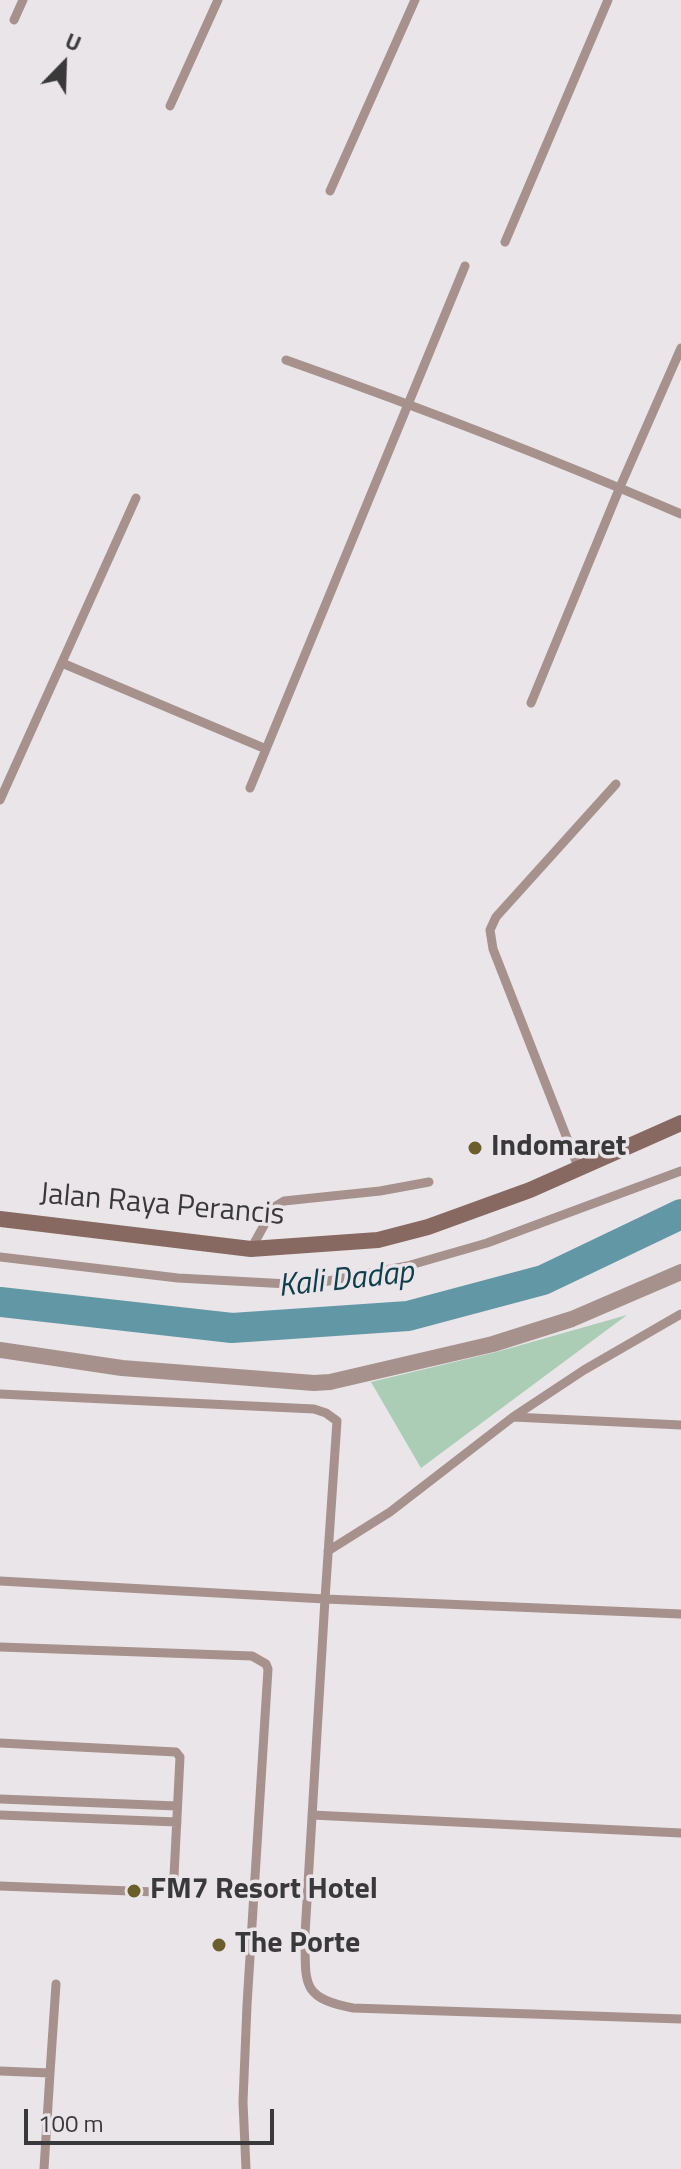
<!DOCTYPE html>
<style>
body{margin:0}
#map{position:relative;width:681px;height:2169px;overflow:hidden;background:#e9e5e9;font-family:"Titillium Web",sans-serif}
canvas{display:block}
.north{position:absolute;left:24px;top:24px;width:80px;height:80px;-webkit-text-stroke:6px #e9e5e9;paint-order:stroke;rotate:23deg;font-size:22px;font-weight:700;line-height:32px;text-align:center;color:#3a393a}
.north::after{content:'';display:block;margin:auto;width:28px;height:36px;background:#3a393a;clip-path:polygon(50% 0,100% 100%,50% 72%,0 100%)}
.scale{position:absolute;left:24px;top:2109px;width:250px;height:36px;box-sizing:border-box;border:4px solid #3a393a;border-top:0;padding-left:10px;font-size:24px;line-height:28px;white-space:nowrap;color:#3a393a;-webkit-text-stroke:6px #e9e5e9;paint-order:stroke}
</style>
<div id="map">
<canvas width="681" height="2169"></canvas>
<div class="north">U</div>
<div class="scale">100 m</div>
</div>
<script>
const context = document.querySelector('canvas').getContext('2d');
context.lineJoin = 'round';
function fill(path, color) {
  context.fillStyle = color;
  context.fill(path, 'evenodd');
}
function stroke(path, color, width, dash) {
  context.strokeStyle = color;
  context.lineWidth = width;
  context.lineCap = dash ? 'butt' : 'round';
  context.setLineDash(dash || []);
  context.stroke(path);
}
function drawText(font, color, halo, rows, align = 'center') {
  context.font = font + ' "Titillium Web",sans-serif';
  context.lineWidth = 7;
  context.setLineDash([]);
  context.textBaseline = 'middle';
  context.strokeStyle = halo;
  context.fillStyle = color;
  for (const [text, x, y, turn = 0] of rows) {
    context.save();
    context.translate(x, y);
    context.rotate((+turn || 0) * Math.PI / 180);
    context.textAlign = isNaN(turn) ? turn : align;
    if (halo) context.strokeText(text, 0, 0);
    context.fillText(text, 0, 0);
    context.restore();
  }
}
fill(new Path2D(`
 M627,1315L421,1468L371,1382L500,1351Z`), '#abcdb6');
stroke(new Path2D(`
 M0,1302L232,1328L408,1316L543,1280L681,1214`), '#6297a6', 30);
stroke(new Path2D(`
 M14,20L23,0
 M170,106L218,0
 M330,191L415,0
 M505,242L608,0
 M286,360C419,407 551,458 681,514
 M62,663L266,749
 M531,703L620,487L681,348
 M250,788L465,266
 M0,800L136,498
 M579,1169L493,949L490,930L496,917L616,784
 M251,1249L274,1207L284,1201L380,1191L429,1182
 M0,1257L178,1278L307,1285L407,1266L487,1243L681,1171
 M0,1394L314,1409L326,1413L337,1421L325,1599L0,1581
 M513,1417L681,1425
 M328,1551L390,1512L513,1417L584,1370L681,1314
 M681,1614L325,1599L305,1934C306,1982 299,1998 353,2008L681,2019
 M0,1647L252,1656L266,1664L268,1669L247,2005L243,2102L246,2169
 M0,1743L176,1752L180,1757L174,1876L156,1892L0,1886
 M0,1799L177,1806
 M0,1815L177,1822
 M312,1815L681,1833
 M0,2071L50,2073L44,2169
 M50,2073L56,1984`), '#a7918c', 9);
stroke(new Path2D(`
 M0,1350L122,1368L314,1383L330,1382L493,1344L572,1319L681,1272`), '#a7918c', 16);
stroke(new Path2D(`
 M0,1219L251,1249L378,1240L428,1227L530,1190L681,1123`), '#876961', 16);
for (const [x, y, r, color] of [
 [475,1148,8,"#6b5e2b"],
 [134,1891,8,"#6b5e2b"],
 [219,1945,8,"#6b5e2b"]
]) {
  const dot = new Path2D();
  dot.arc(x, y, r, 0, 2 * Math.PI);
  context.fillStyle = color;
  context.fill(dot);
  stroke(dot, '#e9e5e9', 3);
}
drawText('bold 30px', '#3a393a', '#e9e5e9', [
 ["Indomaret",491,1148],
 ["FM7 Resort Hotel",150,1891],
 ["The Porte",235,1945]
], 'left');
drawText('30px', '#3a393a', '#e9e5e9', [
 ["Jalan Raya Perancis",162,1206,5]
]);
drawText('italic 32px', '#0d3e4a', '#e9e5e9', [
 ["Kali Dadap",346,1281,-6]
]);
</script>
